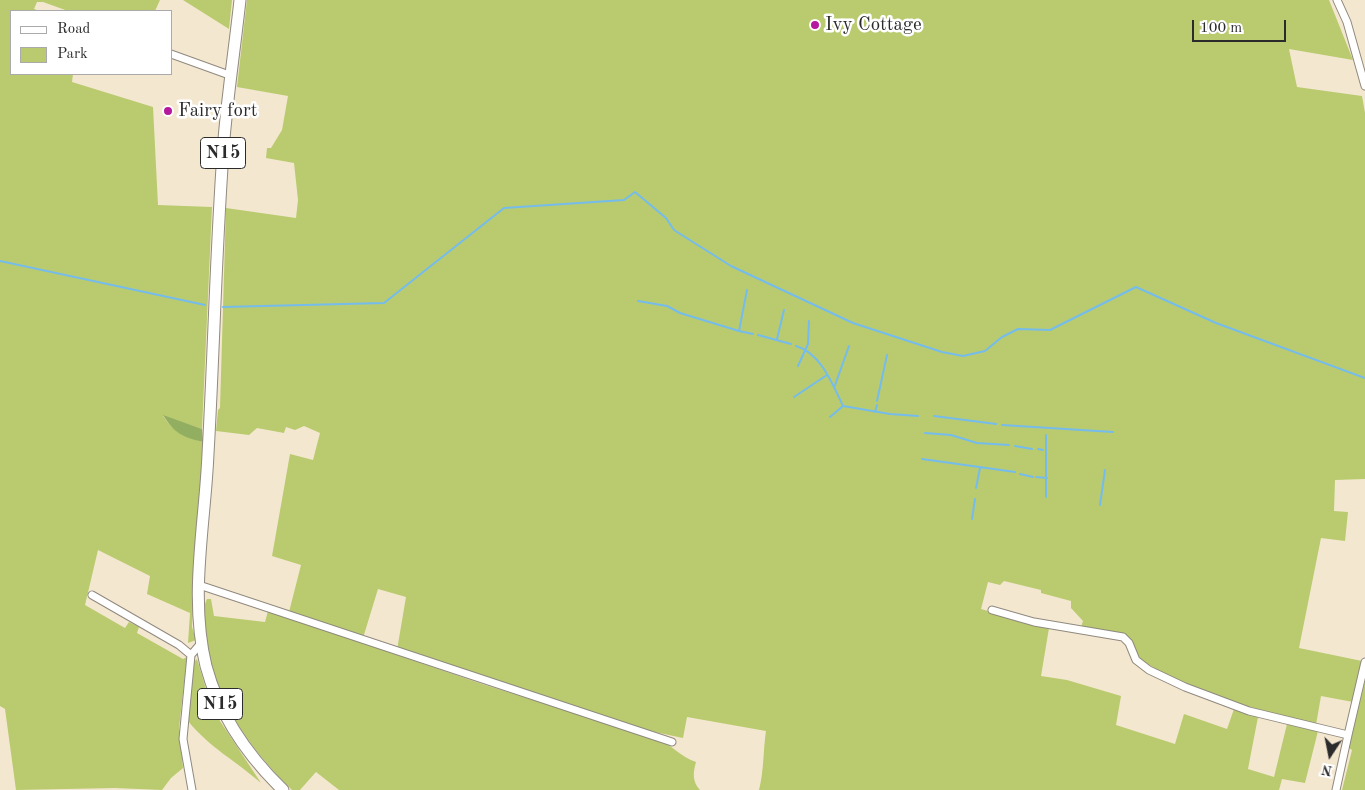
<!DOCTYPE html>
<style>
body{margin:0}
#map{position:relative;width:1365px;height:790px;overflow:hidden;background:#f4e7d0;font-family:"Old Standard TT",serif}
canvas{display:block}
.legend{position:absolute;left:10px;top:10px;width:162px;height:65px;box-sizing:border-box;background:#fff;border:1px solid #aaa;margin:0;padding:6px 9px;list-style:none;font-size:15px;color:#2b2b2b}
.legend li{display:flex;align-items:center;gap:10px;height:25px}
.legend b{width:25px;border:1px solid #aaa}
.north{position:absolute;left:1305px;top:730px;width:50px;height:50px;-webkit-text-stroke:4px #fff;paint-order:stroke;rotate:191deg;font-size:14px;font-weight:700;line-height:20px;text-align:center;color:#2b2b2b}
.north::after{content:'';display:block;margin:auto;width:18px;height:22px;background:#2b2b2b;clip-path:polygon(50% 0,100% 100%,50% 72%,0 100%)}
.scale{position:absolute;left:1192px;top:20px;width:94px;height:22px;box-sizing:border-box;border:2px solid #2b2b2b;border-top:0;padding-left:6px;font-size:15px;line-height:18px;white-space:nowrap;color:#2b2b2b;-webkit-text-stroke:4px #fff;paint-order:stroke}
</style>
<div id="map">
<canvas width="1365" height="790"></canvas>
<ul class="legend">
<li><b style="height:6px;background:#fff"></b>Road</li>
<li><b style="height:14px;background:#b9cb6e"></b>Park</li>
</ul>
<div class="north">N</div>
<div class="scale">100 m</div>
</div>
<script>
const context = document.querySelector('canvas').getContext('2d');
context.lineJoin = 'round';
function fill(path, color) {
  context.fillStyle = color;
  context.fill(path, 'evenodd');
}
function stroke(path, color, width, dash) {
  context.strokeStyle = color;
  context.lineWidth = width;
  context.lineCap = dash ? 'butt' : 'round';
  context.setLineDash(dash || []);
  context.stroke(path);
}
function drawText(font, color, halo, rows, align = 'center') {
  context.font = font + ' "Old Standard TT",serif';
  context.lineWidth = 5;
  context.setLineDash([]);
  context.textBaseline = 'middle';
  context.strokeStyle = halo;
  context.fillStyle = color;
  for (const [text, x, y, turn = 0] of rows) {
    context.save();
    context.translate(x, y);
    context.rotate((+turn || 0) * Math.PI / 180);
    context.textAlign = isNaN(turn) ? turn : align;
    if (halo) context.strokeText(text, 0, 0);
    context.fillText(text, 0, 0);
    context.restore();
  }
}
fill(new Path2D(`
 M0,0H160L155,11H68L43,2H37L34,9L40,11H11V74H73L72,82L153,107L158,205L212,207L202,429L163,416C174,432 184,437 203,442L193,603L192,627L196,640L188,643L190,613L147,594L150,576L98,550L85,605L125,628L129,622L139,627L137,633L183,659L187,657L179,728L183,768L171,778L162,790L115,788L16,790L5,709L0,706Z
 M183,0H232L229,29Z
 M247,0H1329L1353,60L1289,49L1297,87L1362,96L1365,113V479L1335,480L1334,511L1348,512L1345,541L1321,538L1299,648L1362,661L1353,702L1321,696L1316,725L1214,697L1168,676L1141,660L1129,637L1081,627L1083,621L1071,608V601L1041,593V590L1004,581L1000,585L988,582L981,609L1049,628L1041,676L1067,680L1121,696L1116,725L1175,744L1184,714L1227,729L1234,709L1258,717L1248,769L1274,777L1287,724L1318,731L1305,783L1282,779L1279,790H759C764,771 763,751 766,731L687,717L683,738L645,730L397,650L406,597L378,589L363,638L289,612L301,565L272,556L290,454L313,460L320,433L304,426L295,430L286,427L284,433L257,428L249,435L216,431L218,410L220,408L226,208L296,218L298,200L294,163L266,158L267,148H271L282,130L288,96L237,87Z
 M207,599H211L214,616L265,622L268,611L485,685L657,739C672,745 682,758 696,762C693,773 692,781 700,790H339L316,772L300,790H292C247,746 212,696 206,632C205,622 202,608 207,599Z
 M197,659L208,696L220,721L261,783C236,761 210,748 188,721L194,662Z
 M1365,680V790H1342L1352,750L1349,748Z`), '#b9cb6e');
fill(new Path2D(`
 M163,415L202,429L203,442C182,437 174,433 163,415Z`), '#92af61');
stroke(new Path2D(`
 M0,261L205,305
 M747,290L739,331L753,334
 M638,301L667,306L680,313L739,331
 M223,307L384,303L504,208L624,200L635,192L666,218L674,230L731,266L853,323L942,352L963,356L985,351L1002,337L1018,329L1050,330L1136,287L1216,323L1365,378
 M758,335L791,344
 M777,339L784,310
 M796,346C821,353 833,385 843,406
 M798,366L808,344L809,321
 M834,388L849,346
 M794,397L827,375
 M877,401L887,355
 M875,412L877,405
 M934,416L996,424
 M830,417L843,406L890,414L918,416
 M1002,425L1113,432
 M925,433L951,435L977,443L1009,445
 M1015,446L1032,449
 M1038,449L1043,450
 M922,459L1015,472
 M1020,474L1033,477
 M1036,477L1047,478
 M976,488L980,468
 M1046,497V435
 M1100,505L1105,470
 M972,519L975,499`), '#75bced', 2);
const minor = new Path2D(`
 M1337,0L1347,22L1365,86
 M171,54L232,76
 M199,585L672,742
 M92,595L179,645L191,655
 M992,610L1034,622L1123,637L1129,643L1136,660L1149,670L1185,687L1249,711L1348,735L1365,662
 M192,790L183,739L191,655L202,642
 M1336,790L1348,735`);
const trunk = new Path2D(`
 M240,0C235,46 228,92 224,139C216,243 214,349 208,454C205,524 189,597 206,666C219,715 248,756 283,790`);
stroke(minor, '#90897e', 9);
stroke(trunk, '#90897e', 13);
stroke(minor, '#fff', 7);
stroke(trunk, '#fff', 11);
for (const [x, y, r, color] of [
 [815,25,5,"#b5179e"],
 [168,111,5,"#b5179e"]
]) {
  const dot = new Path2D();
  dot.arc(x, y, r, 0, 2 * Math.PI);
  context.fillStyle = color;
  context.fill(dot);
  stroke(dot, '#fff', 2);
}
for (const [x, y, w] of [
 [223,153,45],
 [220,704,45]
]) {
  const box = new Path2D();
  box.roundRect(x - w / 2, y - 15.5, w, 31, 4);
  context.fillStyle = '#fff';
  context.fill(box);
  stroke(box, '#2b2b2b', 1);
}
drawText('bold 18px', '#2b2b2b', null, [
 ["N15",223,153],
 ["N15",220,704]
]);
drawText('19px', '#2b2b2b', '#fff', [
 ["Ivy Cottage",825,25],
 ["Fairy fort",178,111]
], 'left');
</script>
